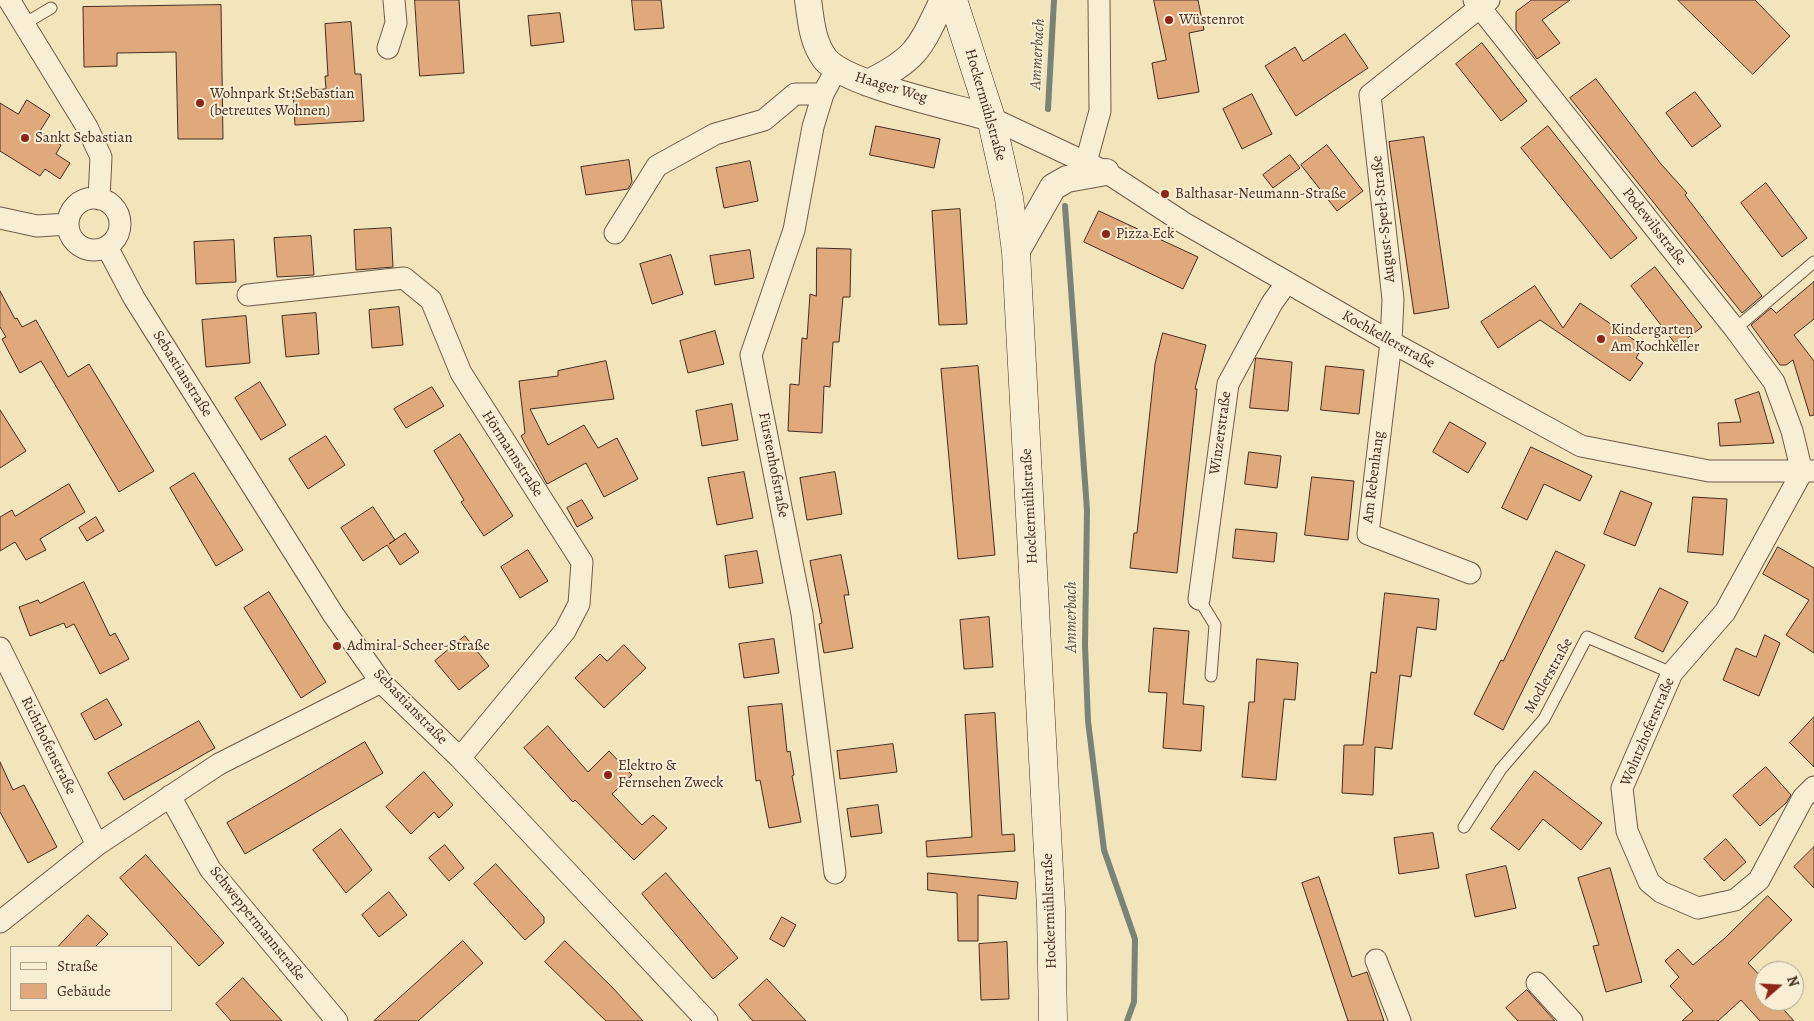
<!DOCTYPE html>
<meta charset="utf-8">
<style>
body{margin:0}
#map{position:relative;width:1814px;height:1021px;overflow:hidden;background:#f2e5bc;font-family:Alegreya,serif}
canvas{display:block}
.legend{position:absolute;left:10px;top:946px;width:162px;height:65px;box-sizing:border-box;background:#f7eed3;border:1px solid #b0a08c;margin:0;padding:6px 9px;list-style:none;font-size:15px;color:#452b21}
.legend li{display:flex;align-items:center;gap:10px;height:25px}
.legend b{width:25px;border:1px solid #b0a08c}
.north{position:absolute;left:1754px;top:961px;width:50px;height:50px;box-sizing:border-box;background:#f7eed3;border:1px solid #b0a08c;border-radius:50%;rotate:71deg;font-size:14px;font-weight:700;line-height:20px;text-align:center;color:#452b21}
.north::after{content:'';display:block;margin:auto;width:18px;height:22px;background:#8f2418;clip-path:polygon(50% 0,100% 100%,50% 72%,0 100%)}
</style>
<div id="map">
<canvas width="1814" height="1021"></canvas>
<ul class="legend">
<li><b style="height:6px;background:#f7eed3"></b>Straße</li>
<li><b style="height:14px;background:#e0a97c"></b>Gebäude</li>
</ul>
<div class="north">N</div>
</div>
<script>
const context = document.querySelector('canvas').getContext('2d');
context.lineJoin = 'round';
function stroke(path, color, width, dash) {
  context.strokeStyle = color;
  context.lineWidth = width;
  context.lineCap = dash ? 'butt' : 'round';
  context.setLineDash(dash || []);
  context.stroke(path);
}
function fill(path, color) {
  context.fillStyle = color;
  context.fill(path, 'evenodd');
}
function drawText(font, color, halo, rows, align = 'center') {
  context.font = font + ' Alegreya,serif';
  context.lineWidth = 4;
  context.setLineDash([]);
  context.textBaseline = 'middle';
  context.strokeStyle = halo;
  context.fillStyle = color;
  for (const [text, x, y, turn = 0] of rows) {
    context.save();
    context.translate(x, y);
    context.rotate((+turn || 0) * Math.PI / 180);
    context.textAlign = isNaN(turn) ? turn : align;
    if (halo) context.strokeText(text, 0, 0);
    context.fillText(text, 0, 0);
    context.restore();
  }
}
stroke(new Path2D(`
 M1048,109L1054,0
 M1065,206L1087,510L1085,645L1088,721L1104,850L1135,939L1134,1002L1127,1021`), '#798478', 6);
const building = new Path2D(`
 M415,0H459L464,73L420,76Z
 M632,0H661L664,28L635,30Z
 M1154,0H1198L1204,30L1189,33L1199,92L1158,99L1152,63L1166,60Z
 M1532,0H1570L1542,20L1560,43L1537,59L1516,30V12Z
 M1678,0H1755L1790,36L1753,74Z
 M221,5L223,139H178L176,52L117,53V66L84,67L83,7Z
 M560,13L564,42L531,46L528,16Z
 M351,22L355,74H361L364,121L295,125L293,91L326,89L325,76H328L325,24Z
 M1345,34L1368,68L1296,116L1265,66L1295,47L1303,61Z
 M1482,43L1527,101L1501,121L1456,64Z
 M1596,79L1661,164L1687,193L1685,195L1762,296L1742,313L1570,98Z
 M1695,92L1721,126L1692,147L1666,113Z
 M1252,94L1272,134L1242,149L1223,109Z
 M27,100L50,115L40,131L61,145L56,154L70,163L60,179L45,169L40,176L0,151V103L18,114Z
 M876,126L940,139L934,168L870,155Z
 M1548,126L1637,238L1611,259L1521,148Z
 M1424,137L1449,308L1414,314L1389,142Z
 M1327,145L1363,191L1337,211L1301,165Z
 M1290,155L1300,168L1273,188L1263,175Z
 M629,160L632,182L628,189L586,195L581,167Z
 M750,161L758,201L724,208L716,168Z
 M1766,183L1807,238L1782,257L1741,203Z
 M960,209L967,324L939,325L932,211Z
 M1099,211L1198,257L1183,289L1084,242Z
 M391,228L393,267L356,270L354,230Z
 M311,236L314,275L277,277L274,238Z
 M234,240L236,282L196,284L194,242Z
 M817,248L851,249L850,297H843L839,342H833L830,387L824,386L822,433L788,431L790,384L799,385L802,338L807,339L810,294L816,296Z
 M750,250L754,278L715,285L710,256Z
 M671,255L683,294L652,304L640,264Z
 M1655,267L1702,327L1677,346L1631,286Z
 M1814,282V319L1794,335L1814,361V415L1810,416L1793,360L1786,365H1780L1751,325L1771,308L1776,313Z
 M1535,286L1563,328L1580,303L1643,346L1636,358L1643,363L1630,381L1540,320L1498,348L1481,322Z
 M0,291L15,319L17,318L22,327L36,320L68,377L89,364L154,471L119,492L41,361L20,373L2,339L6,337L0,327Z
 M399,307L403,345L372,348L369,310Z
 M316,313L319,354L286,357L282,316Z
 M246,316L250,363L206,367L202,320Z
 M715,331L724,364L688,373L680,341Z
 M1163,333L1206,345L1195,389H1197L1177,573L1130,568L1134,533H1137L1155,364Z
 M1256,358L1292,362L1288,411L1250,408Z
 M606,361L614,399L530,409L548,445L584,425L598,448L617,438L638,479L604,497L586,463L547,484L521,436L525,433L519,381L558,376V371Z
 M978,366L995,555L958,559L941,369Z
 M1326,366L1364,370L1359,414L1321,410Z
 M260,382L286,425L261,440L235,398Z
 M432,387L444,406L406,428L394,409Z
 M1759,392L1774,443L1720,446L1718,423L1741,422L1735,400Z
 M732,404L738,440L702,446L696,411Z
 M0,410L26,451L0,468Z
 M1450,422L1486,443L1468,473L1433,452Z
 M460,434L513,516L484,536L461,502L464,500L434,451Z
 M326,436L345,465L308,489L289,459Z
 M1531,447L1592,476L1580,501L1544,484L1527,520L1502,508Z
 M1249,452L1281,456L1277,488L1245,484Z
 M744,472L753,518L717,525L708,478Z
 M835,472L842,514L807,520L800,478Z
 M194,473L243,550L216,566L170,488Z
 M1312,477L1354,481L1348,540L1305,535Z
 M69,484L85,512L40,539L46,550L26,560L15,542L0,551V517L12,510L15,516Z
 M1621,491L1652,503L1635,546L1604,534Z
 M1693,497L1727,499L1723,555L1688,552Z
 M582,500L593,518L577,527L567,508Z
 M373,507L395,540L389,544L405,533L419,552L400,565L387,545L363,561L341,528Z
 M96,517L104,531L87,541L79,528Z
 M1236,529L1277,533L1274,562L1233,558Z
 M1778,547L1814,568V653L1786,635L1809,600L1763,574Z
 M528,550L548,581L520,598L501,567Z
 M757,551L763,583L729,588L725,556Z
 M1556,551L1585,565L1503,730L1474,714L1501,660L1503,661Z
 M841,555L849,595H844L853,648L824,653L819,624L822,623L810,561Z
 M84,582L110,636L115,633L129,659L100,674L74,624L66,628L64,623L30,636L19,607L38,600L40,603Z
 M1660,588L1688,602L1663,652L1635,638Z
 M269,592L326,682L301,698L244,608Z
 M1385,593L1439,599L1436,630L1417,627L1411,677L1400,675L1392,749L1375,747L1373,795L1342,793L1344,745H1363L1371,672L1376,673Z
 M989,617L993,667L964,669L960,620Z
 M1154,628L1189,631L1183,704L1204,706L1201,751L1163,748L1167,693L1149,692Z
 M1765,635L1780,643L1759,696L1723,680L1736,648L1756,657Z
 M465,636L489,666L459,690L435,661Z
 M774,639L779,673L744,678L739,644Z
 M624,645L646,668L604,708L575,678L600,654L607,661Z
 M1257,659L1298,663L1295,700L1284,699L1276,780L1242,777L1249,702H1254Z
 M107,699L122,725L95,740L81,714Z
 M782,704L787,752L790,751L794,775L792,776L801,822L769,828L760,780L756,781L748,707Z
 M995,713L1002,835L1014,834L1015,851L927,857L926,841L972,837L965,715Z
 M1814,717V767L1790,743Z
 M199,721L215,748L124,800L108,773Z
 M548,726L588,772L609,751L632,775L612,794L642,825L653,815L667,828L634,860L575,800L573,802L524,748Z
 M365,742L383,773L245,854L227,823Z
 M893,744L897,772L840,779L837,751Z
 M0,762L13,790L24,785L57,847L28,863L0,812Z
 M1766,767L1791,795L1786,803L1760,826L1733,796Z
 M1535,771L1602,823L1581,850L1543,819L1519,850L1491,829Z
 M424,772L453,805L439,818L434,812L411,834L386,807Z
 M878,805L882,833L851,837L847,809Z
 M341,829L372,870L346,893L313,850Z
 M1433,833L1439,868L1399,874L1394,838Z
 M1726,839L1746,862L1724,881L1704,859Z
 M445,845L464,868L449,881L429,858Z
 M1814,847V888L1794,867Z
 M146,855L224,943L199,966L120,878Z
 M496,864L544,917V923L525,940L474,884Z
 M1506,866L1516,908L1475,917L1466,875Z
 M1610,868L1642,982L1606,992L1593,946L1599,945L1578,878Z
 M666,873L738,958L713,979L642,894Z
 M928,873L1018,882L1016,899L978,895V941H958L957,893L928,890Z
 M1319,877L1352,977L1367,972L1384,1021H1348L1302,883Z
 M389,892L407,915L379,937L362,915Z
 M1768,896L1792,920L1748,963L1764,980V1001H1776L1794,1021H1760L1741,1000L1718,1021H1682L1693,1011L1670,986L1679,977L1665,961L1678,949L1693,965L1725,938Z
 M88,915L108,934L95,947H58Z
 M782,917L796,925L784,947L770,939Z
 M463,941L483,963L418,1021H374Z
 M565,941L612,987L643,1021H606L545,962Z
 M1007,942L1009,999L981,1000L979,944Z
 M243,978L282,1021H231L216,1004Z
 M767,979L806,1021H753L739,1005Z
 M1527,990L1528,991L1555,1021H1518L1506,1008Z`);
fill(building, '#e0a97c');
stroke(building, '#452b21', 1);
const service = new Path2D(`
 M24,24L51,8
 M1735,329L1814,262
 M1199,599L1215,625L1211,676
 M1464,827L1501,769L1544,719L1587,637L1672,673`);
const minor = new Path2D(`
 M9,0L87,127L101,157L99,199
 M1474,0L1735,329L1774,382L1792,431L1802,472
 M388,48L396,23L394,0
 M991,118L1106,172L1184,223L1391,342L1581,446L1709,471H1814
 M1086,162L1100,111L1099,0
 M68 224a26 26 0 1 1 52 0a26 26 0 1 1-52 0Z
 M0,218L37,226L68,224
 M615,233L657,166L715,134L764,120L795,94H823
 M107,247L134,298L333,614L381,682L460,758L707,1021
 M248,295L404,278L431,300L461,373L582,562L579,604L565,631L460,758
 M1802,472L1725,612L1672,673L1622,788L1627,831L1649,882L1661,892L1698,908L1735,900L1759,880L1803,798L1814,787
 M1470,573L1368,534L1391,342L1393,299L1370,95L1489,0
 M1199,599L1228,384L1272,303L1287,282
 M0,648L97,845
 M170,796L210,869L337,1021
 M835,873L802,614L751,355L794,230L813,127L823,94L837,68
 M0,922L97,845L219,764L381,682
 M1376,960L1400,1021
 M1537,983L1572,1021`);
const tertiary = new Path2D(`
 M808,0C811,20 812,42 825,59C846,85 955,107 991,118
 M868,83C917,59 920,48 943,0
 M1016,252L1053,187L1067,179L1106,172`);
const secondary = new Path2D(`
 M953,0L991,118L1009,198L1016,252L1051,908L1053,1021`);
stroke(service, '#705a48', 13);
stroke(minor, '#705a48', 23);
stroke(tertiary, '#705a48', 28);
stroke(secondary, '#452b21', 29);
stroke(service, '#f7eed3', 11);
stroke(minor, '#f7eed3', 21);
stroke(tertiary, '#f7eed3', 26);
stroke(secondary, '#f7eed3', 28);
for (const [x, y, r, color] of [
 [1169,20,5,"#8f2418"],
 [200,103,5,"#8f2418"],
 [25,138,5,"#8f2418"],
 [1165,194,5,"#8f2418"],
 [1106,234,5,"#8f2418"],
 [1601,339,5,"#8f2418"],
 [337,646,5,"#8f2418"],
 [608,775,5,"#8f2418"]
]) {
  const dot = new Path2D();
  dot.arc(x, y, r, 0, 2 * Math.PI);
  context.fillStyle = color;
  context.fill(dot);
  stroke(dot, '#f7eed3', 2);
}
drawText('15px', '#452b21', '#f7eed3', [
 ["Wüstenrot",1179,20],
 ["Wohnpark St.Sebastian",210,94],
 ["(betreutes Wohnen)",210,111],
 ["Sankt Sebastian",35,138],
 ["Balthasar-Neumann-Straße",1175,194],
 ["Pizza Eck",1116,234],
 ["Kindergarten",1611,330],
 ["Am Kochkeller",1611,347],
 ["Admiral-Scheer-Straße",347,646],
 ["Elektro &",618,766],
 ["Fernsehen Zweck",618,783]
], 'left');
drawText('15px', '#452b21', '#f7eed3', [
 ["Haager Weg",891,88,17],
 ["Hockermühlstraße",985,105,74],
 ["August-Sperl-Straße",1384,219,-96],
 ["Podewilsstraße",1654,227,52],
 ["Kochkellerstraße",1388,340,29],
 ["Sebastianstraße",182,374,58],
 ["Winzerstraße",1221,433,-82],
 ["Hörmannstraße",512,454,57],
 ["Fürstenhofstraße",773,465,79],
 ["Am Rebenhang",1374,477,-83],
 ["Hockermühlstraße",1030,506,-93],
 ["Modlerstraße",1549,676,-61],
 ["Sebastianstraße",410,707,46],
 ["Wolntzhoferstraße",1648,732,-67],
 ["Richthofenstraße",48,746,64],
 ["Hockermühlstraße",1050,911,-92],
 ["Schweppermannstraße",257,924,51]
]);
drawText('italic 16px', '#5a5045', '#f7eed3', [
 ["Ammerbach",1038,54,-87],
 ["Ammerbach",1072,617,-90]
]);
</script>
